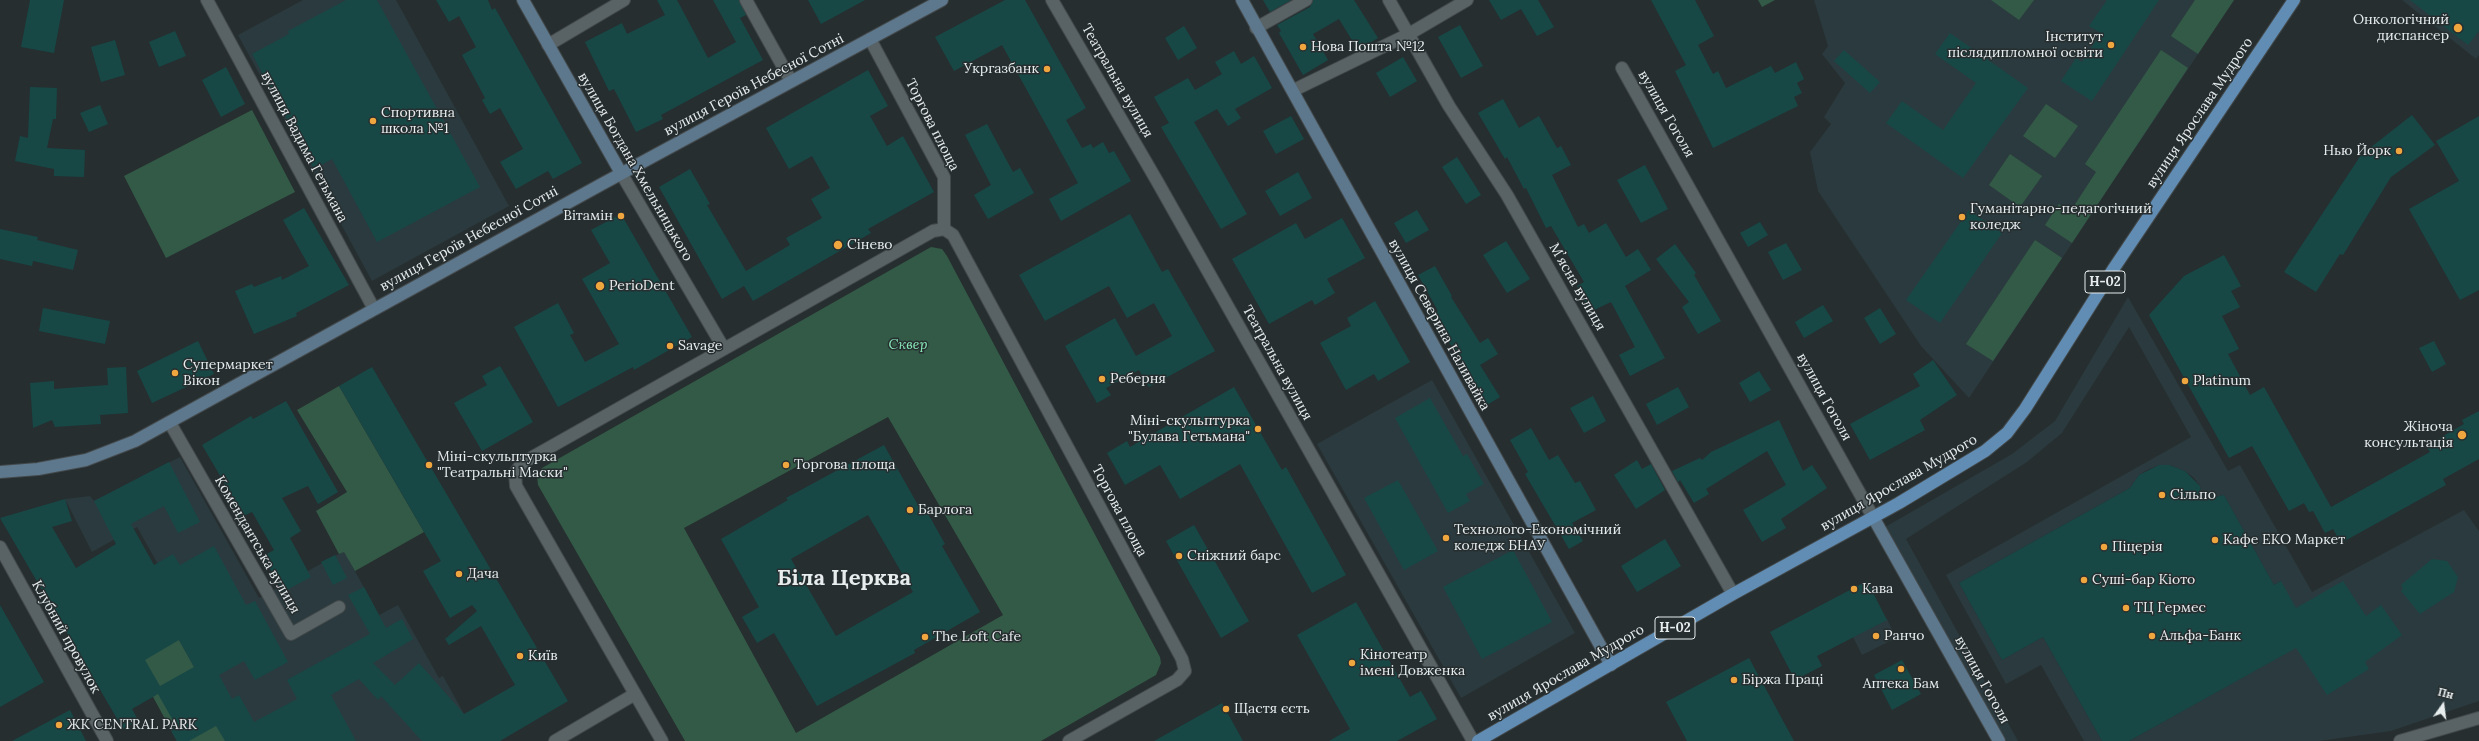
<!DOCTYPE html>
<meta charset="utf-8">
<style>
body{margin:0}
#map{position:relative;width:2479px;height:741px;overflow:hidden;background:#262e30;font-family:Lora,serif}
canvas{display:block}
.north{position:absolute;left:2423px;top:685px;width:40px;height:40px;-webkit-text-stroke:3px #262e30;paint-order:stroke;rotate:14deg;font-size:11px;font-weight:700;line-height:16px;text-align:center;color:#e7eced}
.north::after{content:'';display:block;margin:auto;width:14px;height:18px;background:#e7eced;clip-path:polygon(50% 0,100% 100%,50% 72%,0 100%)}
</style>
<div id="map">
<canvas width="2479" height="741"></canvas>
<div class="north">Пн</div>
</div>
<script>
const context = document.querySelector('canvas').getContext('2d');
context.lineJoin = 'round';
function fill(path, color) {
  context.fillStyle = color;
  context.fill(path, 'evenodd');
}
function stroke(path, color, width, dash) {
  context.strokeStyle = color;
  context.lineWidth = width;
  context.lineCap = dash ? 'butt' : 'round';
  context.setLineDash(dash || []);
  context.stroke(path);
}
function drawText(font, color, halo, rows, align = 'center') {
  context.font = font + ' Lora,serif';
  context.lineWidth = 3;
  context.setLineDash([]);
  context.textBaseline = 'middle';
  context.strokeStyle = halo;
  context.fillStyle = color;
  for (const [text, x, y, turn = 0] of rows) {
    context.save();
    context.translate(x, y);
    context.rotate((+turn || 0) * Math.PI / 180);
    context.textAlign = isNaN(turn) ? turn : align;
    if (halo) context.strokeText(text, 0, 0);
    context.fillText(text, 0, 0);
    context.restore();
  }
}
fill(new Path2D(`
 M303,0H396L509,206L372,281L238,35Z
 M1814,0H2234L1969,398L1921,346L1818,191L1810,152L1831,124L1824,117L1845,83L1822,54L1828,46Z
 M2402,0H2479V55L2476,59Z
 M2128,297L2228,471L2240,465L2312,592L2464,510L2479,531V701L2391,731L2319,741H2129L2286,653L2281,581L2274,585L2224,495L2202,500L2200,486L2194,478L2185,471L2169,465H2159L2147,470L2139,475L2130,488L1959,583L2002,660L2043,637L2102,741H2084L2041,665L2006,684L1946,575L2191,437L2129,327L2062,433L2027,462L1906,539L2018,741H1999L1880,530L2012,454L2055,421Z
 M1432,380L1575,633L1461,698L1317,444Z
 M180,457L259,598L344,551L379,615L398,605L439,678L443,676L479,741H225L178,640L168,582L137,527L92,552L65,499L90,496L94,501Z
 M1887,619L1896,638L1862,655L1853,637Z`), '#2b3a3e');
fill(new Path2D(`
 M1758,0H1775L1762,7Z
 M1991,0H2034L2019,20Z
 M2195,0H2234L2198,54L2171,36Z
 M2161,50L2188,68L2072,243L2045,225L2059,204L2070,212L2096,172L2085,164Z
 M2046,104L2078,126L2055,158L2023,136Z
 M252,110L295,192L166,258L124,176Z
 M2010,154L2042,176L2020,207L1989,185Z
 M2035,240L2062,258L1993,361L1966,344Z
 M931,247L942,249L947,256L1160,657L1161,663L1156,675L1041,741H685L538,485L537,476L542,468ZM888,417L1003,615L796,733L684,528Z
 M339,386L424,532L355,571L344,552L339,554L316,511L347,492L297,410Z
 M179,640L232,735L225,741H177L146,684L137,645Z`), '#335a46');
fill(new Path2D(`
 M30,0H64L54,53L21,47Z
 M346,0H377L480,187L377,242L332,159L314,169L252,54L289,34L288,31Z
 M436,0H488L492,10L495,8L582,163L553,179L548,171L516,189L500,162L523,149L500,108L490,114L482,100L485,98L462,55L476,47L459,16L449,22Z
 M657,0H677L708,58L736,42L713,0H739L746,15L740,18L763,60L661,115L663,119L636,132L614,89L609,91L585,42L622,23L627,34L665,15Z
 M808,0H865L821,24Z
 M1005,0H1025L1086,108L1066,120L1082,148L1091,144L1093,148L1103,142L1109,153L1114,151L1131,181L1061,221L1049,199L1078,183L1002,45L954,71L935,37Z
 M1263,0H1291L1270,12Z
 M1313,0H1354L1378,38L1358,50L1339,19L1313,34L1328,60L1303,75L1279,33L1281,31L1277,25L1310,7Z
 M1489,0H1538L1554,27L1537,36L1521,9L1501,20Z
 M1651,0H1695L1714,36L1698,45L1713,74L1718,71L1726,88L1771,66L1775,73L1796,62L1804,79L1797,83L1802,93L1794,97L1798,106L1713,148L1675,71L1686,65Z
 M2107,0H2159L2092,101L2061,81L2076,58L2082,62L2101,33L2089,26Z
 M2410,0H2479V31L2468,45Z
 M1460,25L1483,66L1461,78L1438,37Z
 M1184,26L1197,48L1178,60L1165,38Z
 M175,31L186,56L159,67L149,42Z
 M1950,33L2028,88L1963,178L1886,123L1902,101L1943,130L1976,83L1935,54Z
 M115,40L125,75L101,82L91,47Z
 M1844,50L1880,82L1870,93L1834,61Z
 M1234,51L1241,64L1254,56L1272,88L1235,109L1241,118L1228,126L1217,109L1194,122L1247,214L1221,229L1161,127L1169,123L1154,97L1188,78L1195,90L1222,74L1215,62Z
 M1403,57L1417,81L1390,97L1376,73Z
 M226,67L245,104L221,117L202,80Z
 M868,70L888,106L870,116L887,146L903,136L934,192L868,229L871,233L753,301L744,286L722,299L659,187L690,169L710,204L707,205L746,271L790,245L786,238L822,218L811,199L830,188L812,156L789,169L766,128Z
 M30,87L57,88L56,119H53L47,148L85,150L84,177L54,176V169L15,161L20,136L28,138Z
 M1503,99L1519,128L1539,116L1557,148L1561,146L1571,165L1552,175L1578,227L1584,224L1589,233L1606,223L1626,257L1638,249L1651,270L1625,286L1665,358L1630,376L1619,355L1635,347L1611,302L1590,312L1577,286L1584,282L1551,226L1546,228L1526,188L1524,189L1507,157L1505,159L1478,113Z
 M100,105L108,124L89,132L80,113Z
 M2412,115L2435,145L2391,177L2343,255L2340,254L2316,292L2284,272L2361,155Z
 M1291,116L1304,139L1276,154L1263,131Z
 M2479,116V290L2460,300L2409,209L2459,181L2436,141Z
 M987,124L1013,172L1020,168L1034,193L988,219L974,195L991,185L965,135Z
 M1457,157L1481,195L1466,204L1442,167Z
 M1645,165L1668,209L1641,223L1617,180Z
 M1298,172L1312,198L1280,216L1265,191Z
 M304,208L349,285L296,313L297,316L254,334L235,291L252,284L254,287L281,276L282,280L309,266L283,220Z
 M1417,210L1429,230L1406,243L1394,223Z
 M1969,210L2002,233L1940,323L1906,300Z
 M621,214L692,337L634,370L633,367L558,407L514,327L558,303L574,333L570,335L585,362L619,344L582,279L610,263L591,230Z
 M1130,214L1162,272L1168,269L1215,351L1149,387L1139,370L1106,388L1111,395L1097,403L1065,346L1115,318L1136,356L1172,336L1154,303L1127,318L1109,286L1045,321L1019,275Z
 M1342,218L1365,258L1327,279L1335,293L1315,305L1312,300L1269,324L1232,259L1296,223L1305,239Z
 M1760,222L1768,235L1748,247L1740,233Z
 M0,229L38,237L37,240L78,250L73,270L33,261L32,266L0,259Z
 M1506,241L1530,279L1507,293L1483,255Z
 M1786,243L1802,270L1783,280L1768,252Z
 M1675,244L1696,273L1694,275L1721,321L1698,334L1682,307L1689,302L1656,259Z
 M2224,255L2241,286L2231,291L2240,307L2222,316L2239,349L2228,354L2250,395L2264,387L2331,507L2430,452L2426,446L2464,424L2462,420L2479,411V459L2443,479L2446,485L2341,543L2333,529L2325,533L2313,511L2309,512L2304,503L2289,511L2252,446L2229,458L2149,315L2184,276Z
 M1435,266L1452,296L1451,297L1480,343L1488,338L1498,354L1480,365L1500,397L1487,405L1432,314L1438,311L1418,275Z
 M1375,301L1410,362L1378,381L1374,374L1346,390L1320,343L1351,326L1347,318Z
 M1823,305L1833,321L1804,338L1795,322Z
 M43,308L110,321L105,344L39,331Z
 M1880,308L1896,334L1880,344L1864,318Z
 M198,341L214,374L152,403L137,371Z
 M2434,341L2446,364L2432,372L2419,348Z
 M1933,360L1957,395L1920,420L1925,430L1870,460L1850,424L1920,386L1913,374Z
 M500,366L533,422L482,451L454,403L487,385L482,376Z
 M126,367L128,413L100,415L101,424L55,427L52,420L33,428L30,383L54,381V389L108,385L107,368Z
 M372,367L568,701L500,741H422L381,696L378,700L359,679L331,695L356,741H225L216,726L189,741H177L170,729L176,726L158,694L132,709L138,720L123,729L0,518L65,499L72,521L52,527L76,568L116,544L94,501L169,462L200,522L178,533L164,506L131,524L154,565L173,554L180,565L214,546L246,605L255,601L288,662L255,680L244,661L219,675L232,699L239,695L254,722L297,699L287,680L370,634L348,595L364,587L386,628L402,619L413,639L373,663L395,685L419,663L464,714L515,685L481,626L449,645L445,639L477,611L472,605L450,618L423,571L441,561L339,386ZM179,640L194,667L160,686L145,660Z
 M1759,371L1771,390L1750,402L1739,383Z
 M1234,387L1282,470L1286,467L1346,575L1312,593L1240,464L1180,499L1160,465L1125,485L1107,453L1127,441L1130,447Z
 M1678,387L1689,407L1657,425L1646,404Z
 M1593,396L1606,421L1584,433L1570,408Z
 M1430,398L1463,456L1467,454L1484,484L1466,494L1470,501L1448,513L1395,418Z
 M286,401L338,492L318,504L308,486L282,498L301,531L290,538L311,577L283,592L263,556L274,550L252,512L239,518L229,498L232,496L202,445L251,416L253,419Z
 M1779,420L1803,471L1812,465L1827,488L1781,519L1786,528L1762,542L1743,510L1786,485L1767,451L1706,489L1709,494L1694,503L1680,480L1678,482L1672,471L1700,458L1702,460L1711,452Z
 M1531,428L1549,460L1558,455L1575,483L1580,481L1596,510L1572,523L1583,541L1569,549L1525,474L1528,472L1510,440Z
 M884,445L923,514L927,512L945,544L942,546L980,612L914,650L915,653L817,706L774,633L757,643L742,617L759,607L721,539L788,500L786,498ZM868,515L913,592L836,636L791,559Z
 M1637,460L1642,469L1651,464L1665,490L1636,509L1614,475Z
 M2159,465H2169L2185,471L2200,486L2202,500L2224,495L2274,585L2281,581L2296,608L2343,581L2366,616L2381,605L2402,635L2365,662L2369,669L2327,695L2296,648L2129,741H2102L2043,637L2002,660L1959,583L2130,488L2139,475Z
 M1398,480L1438,551L1404,570L1364,498Z
 M1194,525L1249,621L1221,638L1166,541Z
 M1665,539L1681,566L1637,592L1621,566Z
 M1513,550L1552,622L1482,659L1443,587Z
 M335,555L347,578L333,585L321,562Z
 M2432,559L2447,561L2458,577L2454,592L2420,614L2401,591L2403,589L2401,585Z
 M1867,581L1887,620L1817,656L1822,666L1795,680L1770,632Z
 M1356,602L1410,697L1421,691L1437,719L1397,741H1329L1350,729L1297,635Z
 M0,605L44,682L0,707Z
 M1749,658L1794,741H1687L1666,702Z
 M1902,660L1921,694L1892,710L1874,675Z
 M1222,703L1243,741H1154Z
 M70,710L86,741H12Z`), '#174846');
const street = new Path2D(`
 M207,0L374,309
 M746,0L791,81
 M1052,0L1157,181L1473,741
 M1389,0L1449,106L1507,195L1733,594
 M1256,28L1306,0
 M870,39L944,177V229
 M548,45L624,0
 M1622,68L1873,517
 M1294,90L1409,34L1467,0
 M621,173L723,347
 M170,423L291,634L339,607
 M0,547L107,741
 M555,741L635,694
 M662,741L516,486L515,473L522,463L933,231L944,229L953,235L1182,659L1185,671L1177,680L1069,741
 M2400,741L2479,718`);
const secondary = new Path2D(`
 M523,0L621,173
 M1242,0L1611,665
 M0,472L38,469L86,460L135,441L602,184L942,0
 M1873,517L1999,741`);
const primary = new Path2D(`
 M1478,741L1733,594L1899,503L1985,451L2007,433L2025,409L2114,268L2294,0`);
stroke(street, '#43494b', 14);
stroke(secondary, '#43494b', 14);
stroke(primary, '#43494b', 14);
stroke(street, '#596264', 12);
stroke(secondary, '#5d778c', 12);
stroke(primary, '#618db4', 12);
for (const [x, y, r, color] of [
 [2458,28,5,"#f0a63e"],
 [2111,45,4,"#f0a63e"],
 [1303,47,4,"#f0a63e"],
 [1047,69,4,"#f0a63e"],
 [373,121,4,"#f0a63e"],
 [2399,151,4,"#f0a63e"],
 [621,216,4,"#f0a63e"],
 [1962,217,4,"#f0a63e"],
 [838,245,5,"#f0a63e"],
 [600,286,5,"#f0a63e"],
 [670,346,4,"#f0a63e"],
 [175,373,4,"#f0a63e"],
 [1102,379,4,"#f0a63e"],
 [2185,381,4,"#f0a63e"],
 [1258,429,4,"#f0a63e"],
 [2462,435,5,"#f0a63e"],
 [429,465,4,"#f0a63e"],
 [786,465,4,"#f0a63e"],
 [2162,495,4,"#f0a63e"],
 [910,510,4,"#f0a63e"],
 [1446,538,4,"#f0a63e"],
 [2215,540,4,"#f0a63e"],
 [2104,547,4,"#f0a63e"],
 [1179,556,4,"#f0a63e"],
 [459,574,4,"#f0a63e"],
 [2084,580,4,"#f0a63e"],
 [1854,589,4,"#f0a63e"],
 [2126,608,4,"#f0a63e"],
 [1876,636,4,"#f0a63e"],
 [2152,636,4,"#f0a63e"],
 [925,637,4,"#f0a63e"],
 [520,656,4,"#f0a63e"],
 [1352,663,4,"#f0a63e"],
 [1901,669,4,"#f0a63e"],
 [1734,680,4,"#f0a63e"],
 [1226,709,4,"#f0a63e"],
 [59,725,4,"#f0a63e"]
]) {
  const dot = new Path2D();
  dot.arc(x, y, r, 0, 2 * Math.PI);
  context.fillStyle = color;
  context.fill(dot);
  stroke(dot, '#262e30', 1.5);
}
for (const [x, y, w] of [
 [2105,282,40],
 [1675,628,40]
]) {
  const box = new Path2D();
  box.roundRect(x - w / 2, y - 11, w, 22, 3);
  context.fillStyle = '#262e30';
  context.fill(box);
  stroke(box, '#e7eced', 1);
}
drawText('bold 13px', '#e7eced', null, [
 ["Н-02",2105,282],
 ["Н-02",1675,628]
]);
drawText('14px', '#e7eced', '#262e30', [
 ["Онкологічний",2449,20,"right"],
 ["диспансер",2449,36,"right"],
 ["Інститут",2103,37,"right"],
 ["післядипломної освіти",2103,53,"right"],
 ["Нова Пошта №12",1311,47],
 ["Укргазбанк",1039,69,"right"],
 ["Спортивна",381,113],
 ["школа №1",381,129],
 ["Нью Йорк",2391,151,"right"],
 ["Гуманітарно-педагогічний",1970,209],
 ["коледж",1970,225],
 ["Вітамін",613,216,"right"],
 ["Сінево",847,245],
 ["PerioDent",609,286],
 ["Savage",678,346],
 ["Супермаркет",183,365],
 ["Вікон",183,381],
 ["Реберня",1110,379],
 ["Platinum",2193,381],
 ["Міні-скульптурка",1250,421,"right"],
 ["\"Булава Гетьмана\"",1250,437,"right"],
 ["Жіноча",2453,427,"right"],
 ["консультація",2453,443,"right"],
 ["Міні-скульптурка",437,457],
 ["\"Театральні Маски\"",437,473],
 ["Торгова площа",794,465],
 ["Сільпо",2170,495],
 ["Барлога",918,510],
 ["Технолого-Економічний",1454,530],
 ["коледж БНАУ",1454,546],
 ["Кафе ЕКО Маркет",2223,540],
 ["Піцерія",2112,547],
 ["Сніжний барс",1187,556],
 ["Дача",467,574],
 ["Суші-бар Кіото",2092,580],
 ["Кава",1862,589],
 ["ТЦ Гермес",2134,608],
 ["Ранчо",1884,636],
 ["Альфа-Банк",2160,636],
 ["The Loft Cafe",933,637],
 ["Кінотеатр",1360,655],
 ["імені Довженка",1360,671],
 ["Київ",528,656],
 ["Біржа Праці",1742,680],
 ["Аптека Бам",1901,684,"center"],
 ["Щастя єсть",1234,709],
 ["ЖК CENTRAL PARK",67,725]
], 'left');
drawText('14px', '#e7eced', '#262e30', [
 ["Театральна вулиця",1117,81,60],
 ["вулиця Героїв Небесної Сотні",754,85,-28],
 ["вулиця Ярослава Мудрого",2200,113,-56],
 ["вулиця Гоголя",1666,114,60],
 ["Торгова площа",932,125,63],
 ["вулиця Вадима Гетьмана",304,147,62],
 ["вулиця Богдана Хмельницького",635,167,60],
 ["вулиця Героїв Небесної Сотні",469,239,-29],
 ["Мʼясна вулиця",1577,287,60],
 ["вулиця Северина Наливайка",1439,325,61],
 ["Театральна вулиця",1277,363,61],
 ["вулиця Гоголя",1824,397,61],
 ["вулиця Ярослава Мудрого",1899,483,-30],
 ["Торгова площа",1119,511,62],
 ["Комендантська вулиця",257,545,60],
 ["Клубний провулок",66,637,61],
 ["вулиця Ярослава Мудрого",1566,673,-30],
 ["вулиця Гоголя",1982,680,61]
]);
drawText('italic 14px', '#88eab8', '#262e30', [
 ["Сквер",908,345]
]);
drawText('bold 22px', '#e7eced', '#262e30', [
 ["Біла Церква",844,579]
]);
</script>
